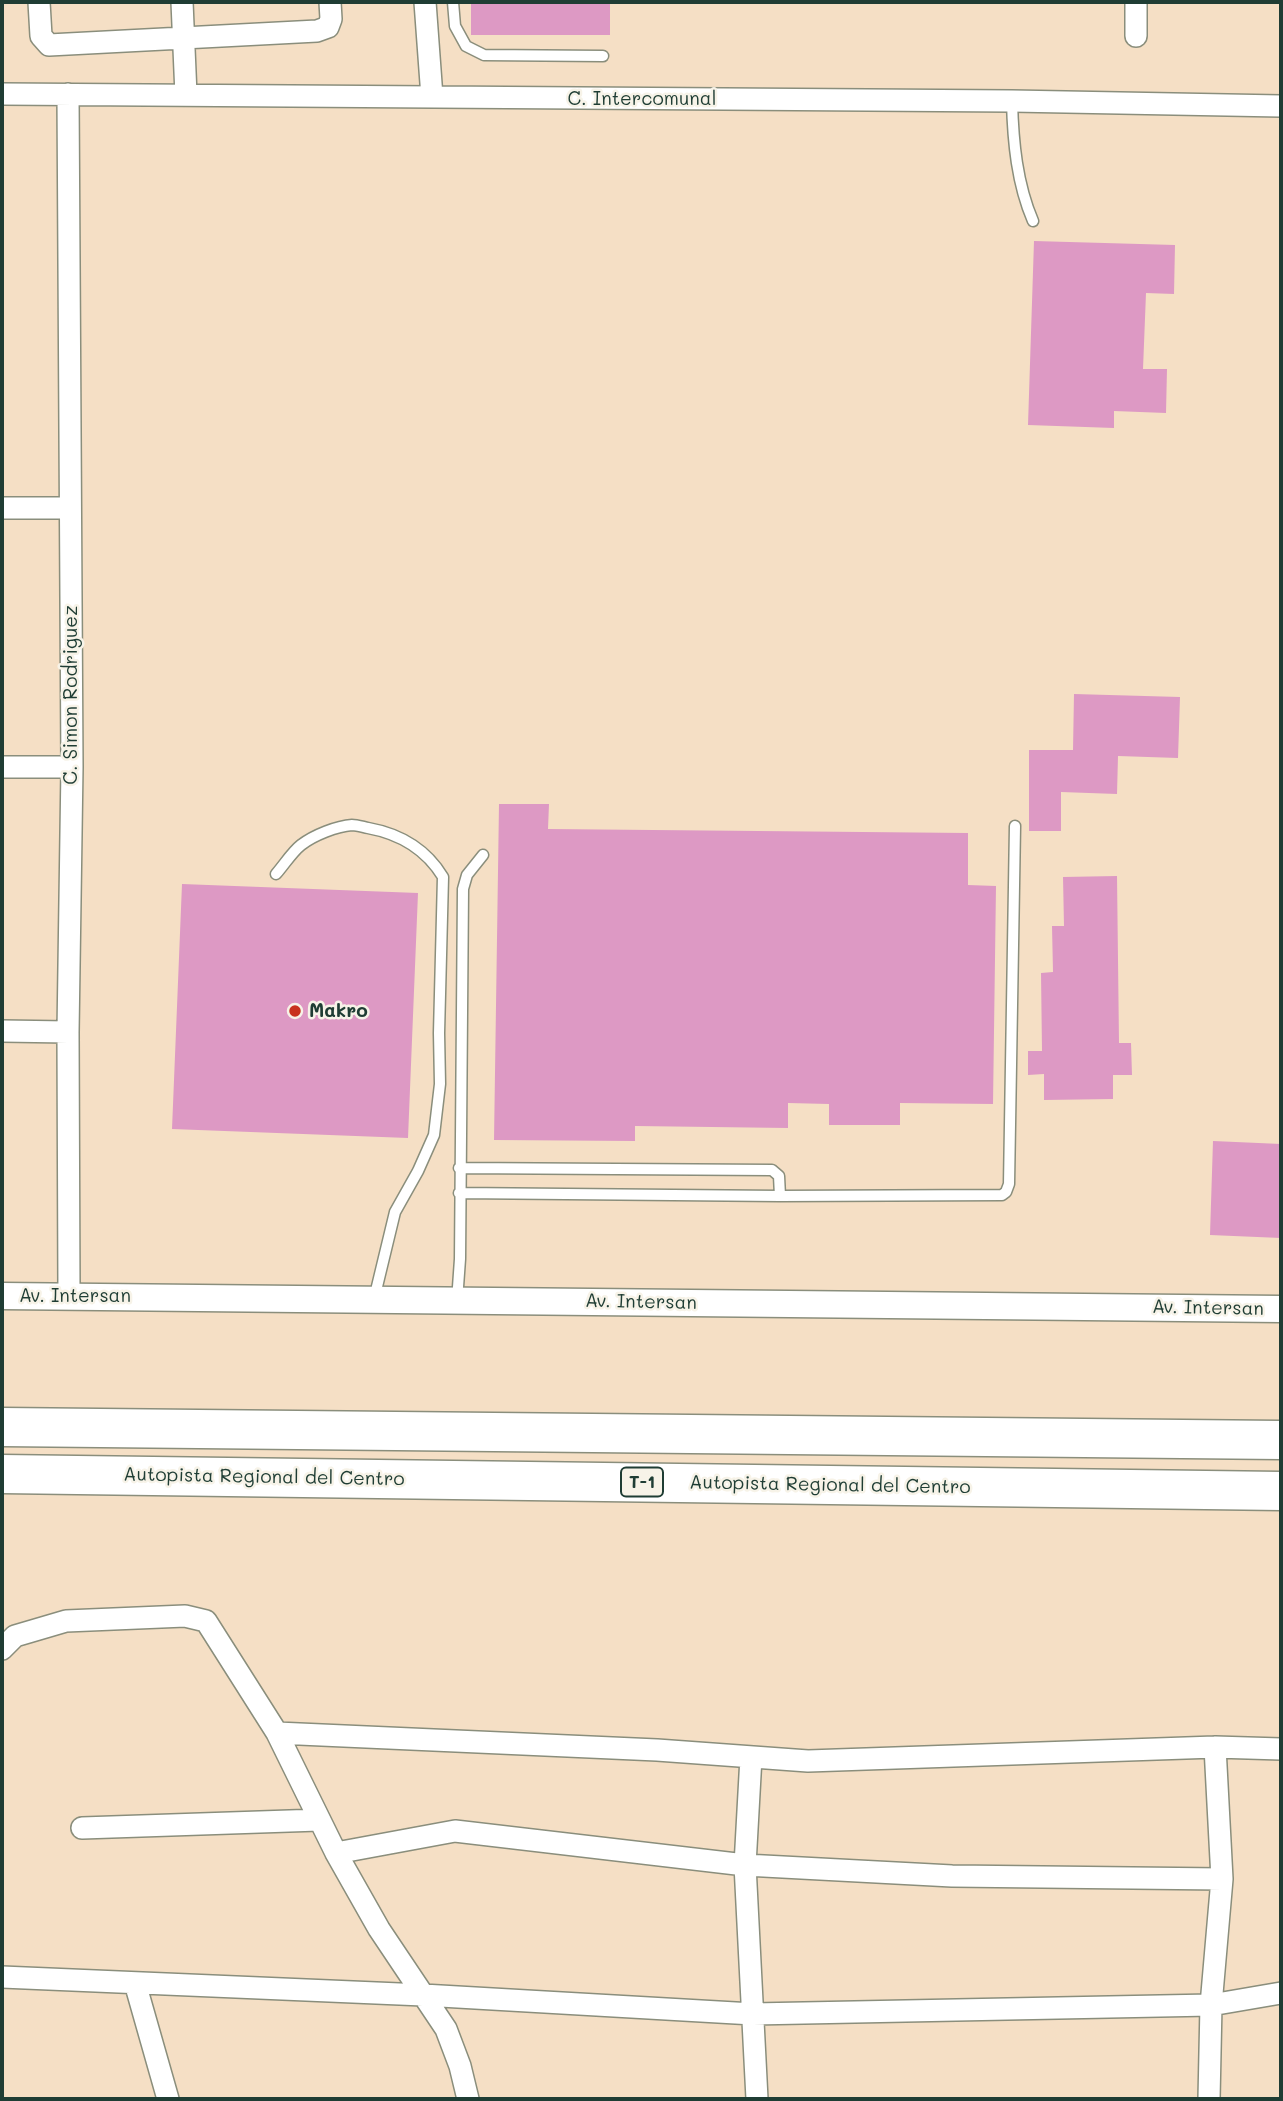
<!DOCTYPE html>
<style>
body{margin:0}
#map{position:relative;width:1283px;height:2101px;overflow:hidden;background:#f5dfc5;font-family:Mali,sans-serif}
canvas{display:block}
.frame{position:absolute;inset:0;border:4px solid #1f3d34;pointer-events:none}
</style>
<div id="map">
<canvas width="1283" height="2101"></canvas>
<div class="frame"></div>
</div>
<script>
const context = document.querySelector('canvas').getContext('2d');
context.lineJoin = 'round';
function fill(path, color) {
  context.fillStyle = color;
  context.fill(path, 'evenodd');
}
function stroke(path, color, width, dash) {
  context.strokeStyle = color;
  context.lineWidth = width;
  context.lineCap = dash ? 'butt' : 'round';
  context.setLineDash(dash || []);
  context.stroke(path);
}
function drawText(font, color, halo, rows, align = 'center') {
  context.font = font + ' Mali,sans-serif';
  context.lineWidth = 5;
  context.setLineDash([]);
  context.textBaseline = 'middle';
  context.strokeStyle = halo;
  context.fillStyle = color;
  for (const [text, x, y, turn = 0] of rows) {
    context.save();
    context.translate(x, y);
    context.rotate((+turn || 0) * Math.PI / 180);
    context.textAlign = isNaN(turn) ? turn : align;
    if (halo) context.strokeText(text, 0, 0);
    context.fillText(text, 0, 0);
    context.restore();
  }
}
fill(new Path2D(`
 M471,2H610V35H471Z
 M1034,241L1175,245L1174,294L1146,293L1143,369H1167L1166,413L1114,411V428L1028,425Z
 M1074,694L1180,697L1178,758L1118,756L1117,794L1061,792V831H1029V750H1073Z
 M499,804H549L548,829L968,833V885L996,886L993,1104L900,1103V1125H829V1104L788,1103V1128L635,1126V1141L494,1140Z
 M1117,876L1119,1043H1131L1132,1075H1113V1099L1044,1100V1074L1028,1075V1051H1042L1041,973L1053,972L1052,926H1064L1063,877Z
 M182,884L418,893L408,1138L172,1129Z
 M1213,1141L1281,1144V1238L1210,1235Z`), '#dd99c4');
const service = new Path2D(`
 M453,2L455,26L466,46L484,55L603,56
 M1012,101C1013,142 1017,184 1033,221
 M276,874C284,865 292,852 301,845C314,835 337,826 352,825C357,825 363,827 368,828C401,834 426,849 443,877L439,1033L440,1084L434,1135L418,1171L395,1212L374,1299
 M459,1168L772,1170L779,1176L780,1196
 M459,1193L780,1196L1002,1195L1006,1192L1009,1184L1015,826
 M457,1301L460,1259L463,889L467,875L483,855`);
const minor = new Path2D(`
 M39,2L41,36L49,45L317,31L328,27L331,19L330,2
 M182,2L186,95
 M425,2L432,97
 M1136,2V36
 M2,94L1012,101L1281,106
 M68,94L72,767L68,1032L69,1296
 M2,508H70
 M2,767H72
 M2,1031L68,1032
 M2,1649L15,1636L66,1621L185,1616L206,1621L277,1733L336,1853L379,1929L446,2029L460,2066L468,2099
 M277,1733L657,1750L808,1761L1215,1747L1281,1749
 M751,1757L745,1865L757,2099
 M82,1828L319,1820
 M336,1853L455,1831L745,1865L952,1876L1222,1879
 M2,1977L423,1995L753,2014L1211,2005L1281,1993
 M135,1983L168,2099
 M1209,2099L1211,2005L1222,1879L1215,1747`);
const tertiary = new Path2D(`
 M2,1296L1281,1309`);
const motorway = new Path2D(`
 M2,1427L1281,1440
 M2,1474L1281,1491`);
stroke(service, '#8a8e7c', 13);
stroke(minor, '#8a8e7c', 24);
stroke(tertiary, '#8a8e7c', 29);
stroke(motorway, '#8a8e7c', 41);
stroke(service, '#fff', 10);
stroke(minor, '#fff', 21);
stroke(tertiary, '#fff', 26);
stroke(motorway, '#fff', 38);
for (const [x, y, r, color] of [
 [295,1011,7,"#c8321e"]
]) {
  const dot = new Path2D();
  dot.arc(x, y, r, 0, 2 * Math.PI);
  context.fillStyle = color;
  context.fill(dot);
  stroke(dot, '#f7f3e8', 2.5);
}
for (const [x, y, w] of [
 [642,1482,42]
]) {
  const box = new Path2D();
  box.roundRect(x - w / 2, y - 14.5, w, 29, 5);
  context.fillStyle = '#f7f3e8';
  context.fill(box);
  stroke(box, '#1f3d34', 2);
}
drawText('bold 18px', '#1f3d34', null, [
 ["T-1",642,1482]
]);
drawText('19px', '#1f3d34', '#f7f3e8', [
 ["C. Intercomunal",642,99],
 ["C. Simon Rodriguez",71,695,-90],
 ["Av. Intersan",75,1296],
 ["Av. Intersan",641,1302,1],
 ["Av. Intersan",1208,1308,1],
 ["Autopista Regional del Centro",264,1477,1],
 ["Autopista Regional del Centro",830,1485,1]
]);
drawText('bold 19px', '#1f3d34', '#f7f3e8', [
 ["Makro",309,1011]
], 'left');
</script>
